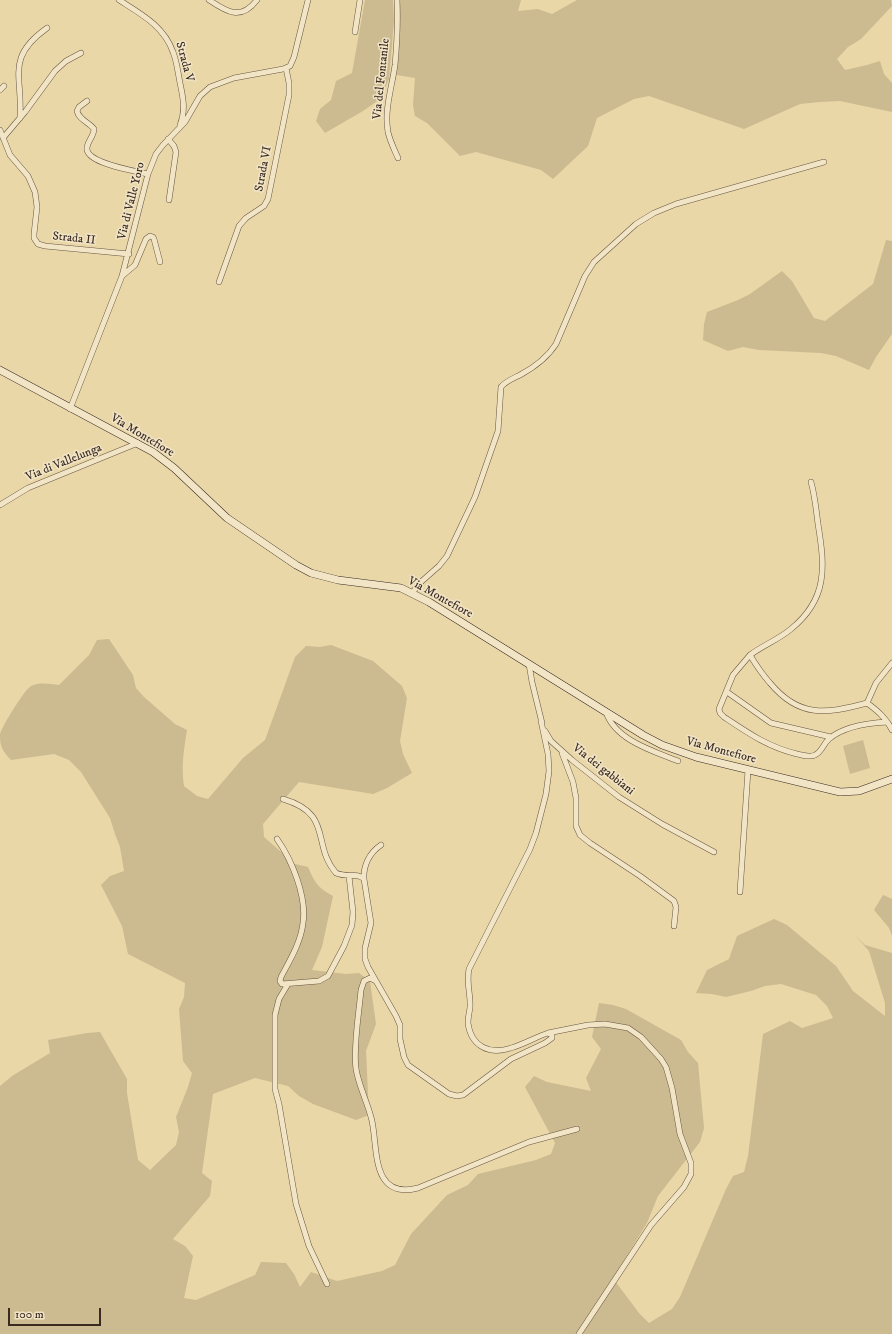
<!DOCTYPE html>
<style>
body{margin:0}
#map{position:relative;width:892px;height:1334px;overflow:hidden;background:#ead7a7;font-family:"IM FELL DW Pica",serif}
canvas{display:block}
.scale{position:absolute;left:8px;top:1308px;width:93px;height:18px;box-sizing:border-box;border:2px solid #3a2a22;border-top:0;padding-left:5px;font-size:12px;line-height:14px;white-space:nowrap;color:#3a2a22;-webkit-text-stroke:3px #f1e5c6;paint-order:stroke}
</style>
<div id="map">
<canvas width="892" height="1334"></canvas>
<div class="scale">100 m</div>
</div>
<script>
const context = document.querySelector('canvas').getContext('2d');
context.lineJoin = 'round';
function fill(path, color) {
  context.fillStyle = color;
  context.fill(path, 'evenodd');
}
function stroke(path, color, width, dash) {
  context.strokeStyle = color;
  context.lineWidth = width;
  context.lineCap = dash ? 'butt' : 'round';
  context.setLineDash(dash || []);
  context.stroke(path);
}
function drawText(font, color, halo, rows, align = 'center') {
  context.font = font + ' "IM FELL DW Pica",serif';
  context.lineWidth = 3;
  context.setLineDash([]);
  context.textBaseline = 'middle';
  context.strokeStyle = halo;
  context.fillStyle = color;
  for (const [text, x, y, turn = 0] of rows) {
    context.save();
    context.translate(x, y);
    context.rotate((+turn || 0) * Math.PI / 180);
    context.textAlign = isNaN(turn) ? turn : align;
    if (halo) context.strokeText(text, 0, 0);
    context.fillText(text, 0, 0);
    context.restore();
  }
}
fill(new Path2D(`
 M365,0H393L394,21L389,79L380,99L363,111L325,133L316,121L320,109L331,100L336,81L352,73Z
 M400,0H521L518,11L538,9L552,14L577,0H891L892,6L861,39L848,47L837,59L845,70L867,65L880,61L884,74L892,83V112L840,101L820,102L800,104L744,129L649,96L634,99L597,118L588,146L553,179L541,170L476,152L460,156L427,123L415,116L413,105L415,78L397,75L399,46Z
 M886,240L892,241V334L876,357L869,370L836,356L821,353L759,350L743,347L728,351L703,340L704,324L707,312L738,300L750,294L782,271L792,281L814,318L825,321L873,284Z
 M109,639L133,675L136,688L144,697L175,724L187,730C184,749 181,766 184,786L197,796L208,799L243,758L265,740L295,657L306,646L320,647L331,645L373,661L402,686L407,698L400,741L403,754L412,773L387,788L373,794L299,782L263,824L264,837L295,864L308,867C315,883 318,888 333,896L322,947L312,970L346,974L359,973L370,981L376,1024L366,1051L369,1115L356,1120L313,1104L299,1096L288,1086L255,1078L213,1094L202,1173L212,1181L210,1196L173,1239L185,1246L193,1256L184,1298L196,1300L255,1275L261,1262L286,1263L294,1274L300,1287L311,1272L337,1281L382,1271L395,1265L411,1234L447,1195L468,1185L478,1174L536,1160L551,1154L555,1143L525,1087L534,1076L547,1082L591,1091L586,1078L601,1049L592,1037L599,1003L613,1005L626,1009L681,1040L688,1052L698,1063L704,1128L700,1142L658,1196L647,1223L621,1265L615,1281L639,1313L649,1323L672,1309L680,1297L726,1189L733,1176L744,1172L748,1156L763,1034L790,1021L802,1028L833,1018L827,1006L816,995L781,984L765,986L751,991L726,997L712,994L696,993L707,970L729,959L737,936L774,919L787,925L836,966L853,991L885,1016V1003L869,951L855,935L865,945L892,953V1334H0V1086L12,1076L50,1053L48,1040L87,1033L100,1032L127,1079V1093L138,1160L150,1170L176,1145L179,1132L176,1117L188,1087L192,1073L183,1061L179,1009L184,997L185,983L128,954L122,926L101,885L110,876L124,871L120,847L115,834L110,818L81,772L69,760L54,754L11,760C3,751 0,748 0,735C0,729 25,689 31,686C40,682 50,684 59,685L89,655L97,640Z
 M863,740L870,768L850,774L843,746Z
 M883,895L892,899V936L889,928L874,910Z`), '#ccba90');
const minor = new Path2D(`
 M119,0C141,14 164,26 173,52C177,62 178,73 180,83C183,97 186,110 180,125
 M209,0C227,12 241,21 257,0
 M397,0C398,22 397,43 395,65C392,87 384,110 388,132C390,141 394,149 398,158
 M355,32L360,0
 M0,90L4,86
 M87,101L79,107L77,111C79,120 89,122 94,129C94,137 86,142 87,150C90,164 135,171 148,174
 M20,118C23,76 5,58 47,28
 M0,130L10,155L28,176L35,192L37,207L34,234V238L38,244L45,246L129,254
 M3,138L25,112L55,71L66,61L81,53
 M168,139L174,146L176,152L169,200
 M122,276L135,265L146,239L150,236L153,237L154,239L160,262
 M219,282L239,226L246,218L264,206L268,199L289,95V83L286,68
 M70,409L122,276L148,174L156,154L163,145L185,122L200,96L210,87L234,78L283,69L290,66L294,57L308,0
 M0,505L28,488L138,443
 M412,593L422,581L439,566L447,556L475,497L498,431L501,387C506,381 514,378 520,375C535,367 547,358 556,344L585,276L594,262L636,224L654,213L676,204L824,162
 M750,655C763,645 778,640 791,629C828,599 825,567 818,524C816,509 815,496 811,482
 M529,664L532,682L542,723
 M727,692L771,723L831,737
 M867,703L876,683L892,663
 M606,712C615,740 653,751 678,761
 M541,721L548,754L549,771L546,794L536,833L530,849L469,969C466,984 471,994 470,1008C469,1013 468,1018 468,1023C471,1047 490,1055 511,1048C524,1044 536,1037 548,1033L552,1035V1038L545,1043L511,1059L463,1095L457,1096L449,1094L408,1065L404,1057L400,1039V1025L396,1016L376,981L370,978L364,981L361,990C359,1013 353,1047 356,1069C359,1087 368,1103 372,1121C378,1149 371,1200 418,1188L529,1142L577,1129
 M887,722C868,723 844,726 829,739C823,744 822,752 815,755C810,758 803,755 797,754C768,747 748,733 724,717L720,713L719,709L733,675L750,655C756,665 762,674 770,683C799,718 826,714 867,703C878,711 886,718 892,730
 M545,731L551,741L572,760L619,797L662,824L714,852
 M562,753L573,782L576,798V826L580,835L590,843L640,876L674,901L676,907L674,926
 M283,799C334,814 311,844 336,873C347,878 357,872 364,879L371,923L365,948V959L368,967L376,981
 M277,839C292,860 307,897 303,923C301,942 290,960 281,977L280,981L282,984L319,981L328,976L344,946L352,925L353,912L349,876
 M364,880C363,866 369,853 381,845
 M740,892L748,770
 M288,984L279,999L275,1015V1089L279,1104L296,1204L309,1246L327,1284
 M548,1033L588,1025L605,1024L628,1028L641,1037L661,1059L666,1067L672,1088L680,1134L691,1163V1174L684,1187L651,1225L579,1334`);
const secondary = new Path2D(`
 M0,370L153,452L174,468L227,518L296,565L311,573L338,580L401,588L429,602L643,735L662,745L696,757L840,792L859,791L892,779`);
stroke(minor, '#665543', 6);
stroke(secondary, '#3a2a22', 8);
stroke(minor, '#f1e5c6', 5);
stroke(secondary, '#f1e5c6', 7);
drawText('12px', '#3a2a22', '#f1e5c6', [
 ["Strada V",184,62,75],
 ["Via del Fontanile",382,79,-84],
 ["Strada VI",264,169,-79],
 ["Via di Valle Yoro",132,201,-76],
 ["Strada II",74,239,6],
 ["Via Montefiore",142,436,31],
 ["Via di Vallelunga",64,463,-22],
 ["Via Montefiore",440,598,29],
 ["Via Montefiore",721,751,15],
 ["Via dei gabbiani",603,770,38]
]);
</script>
